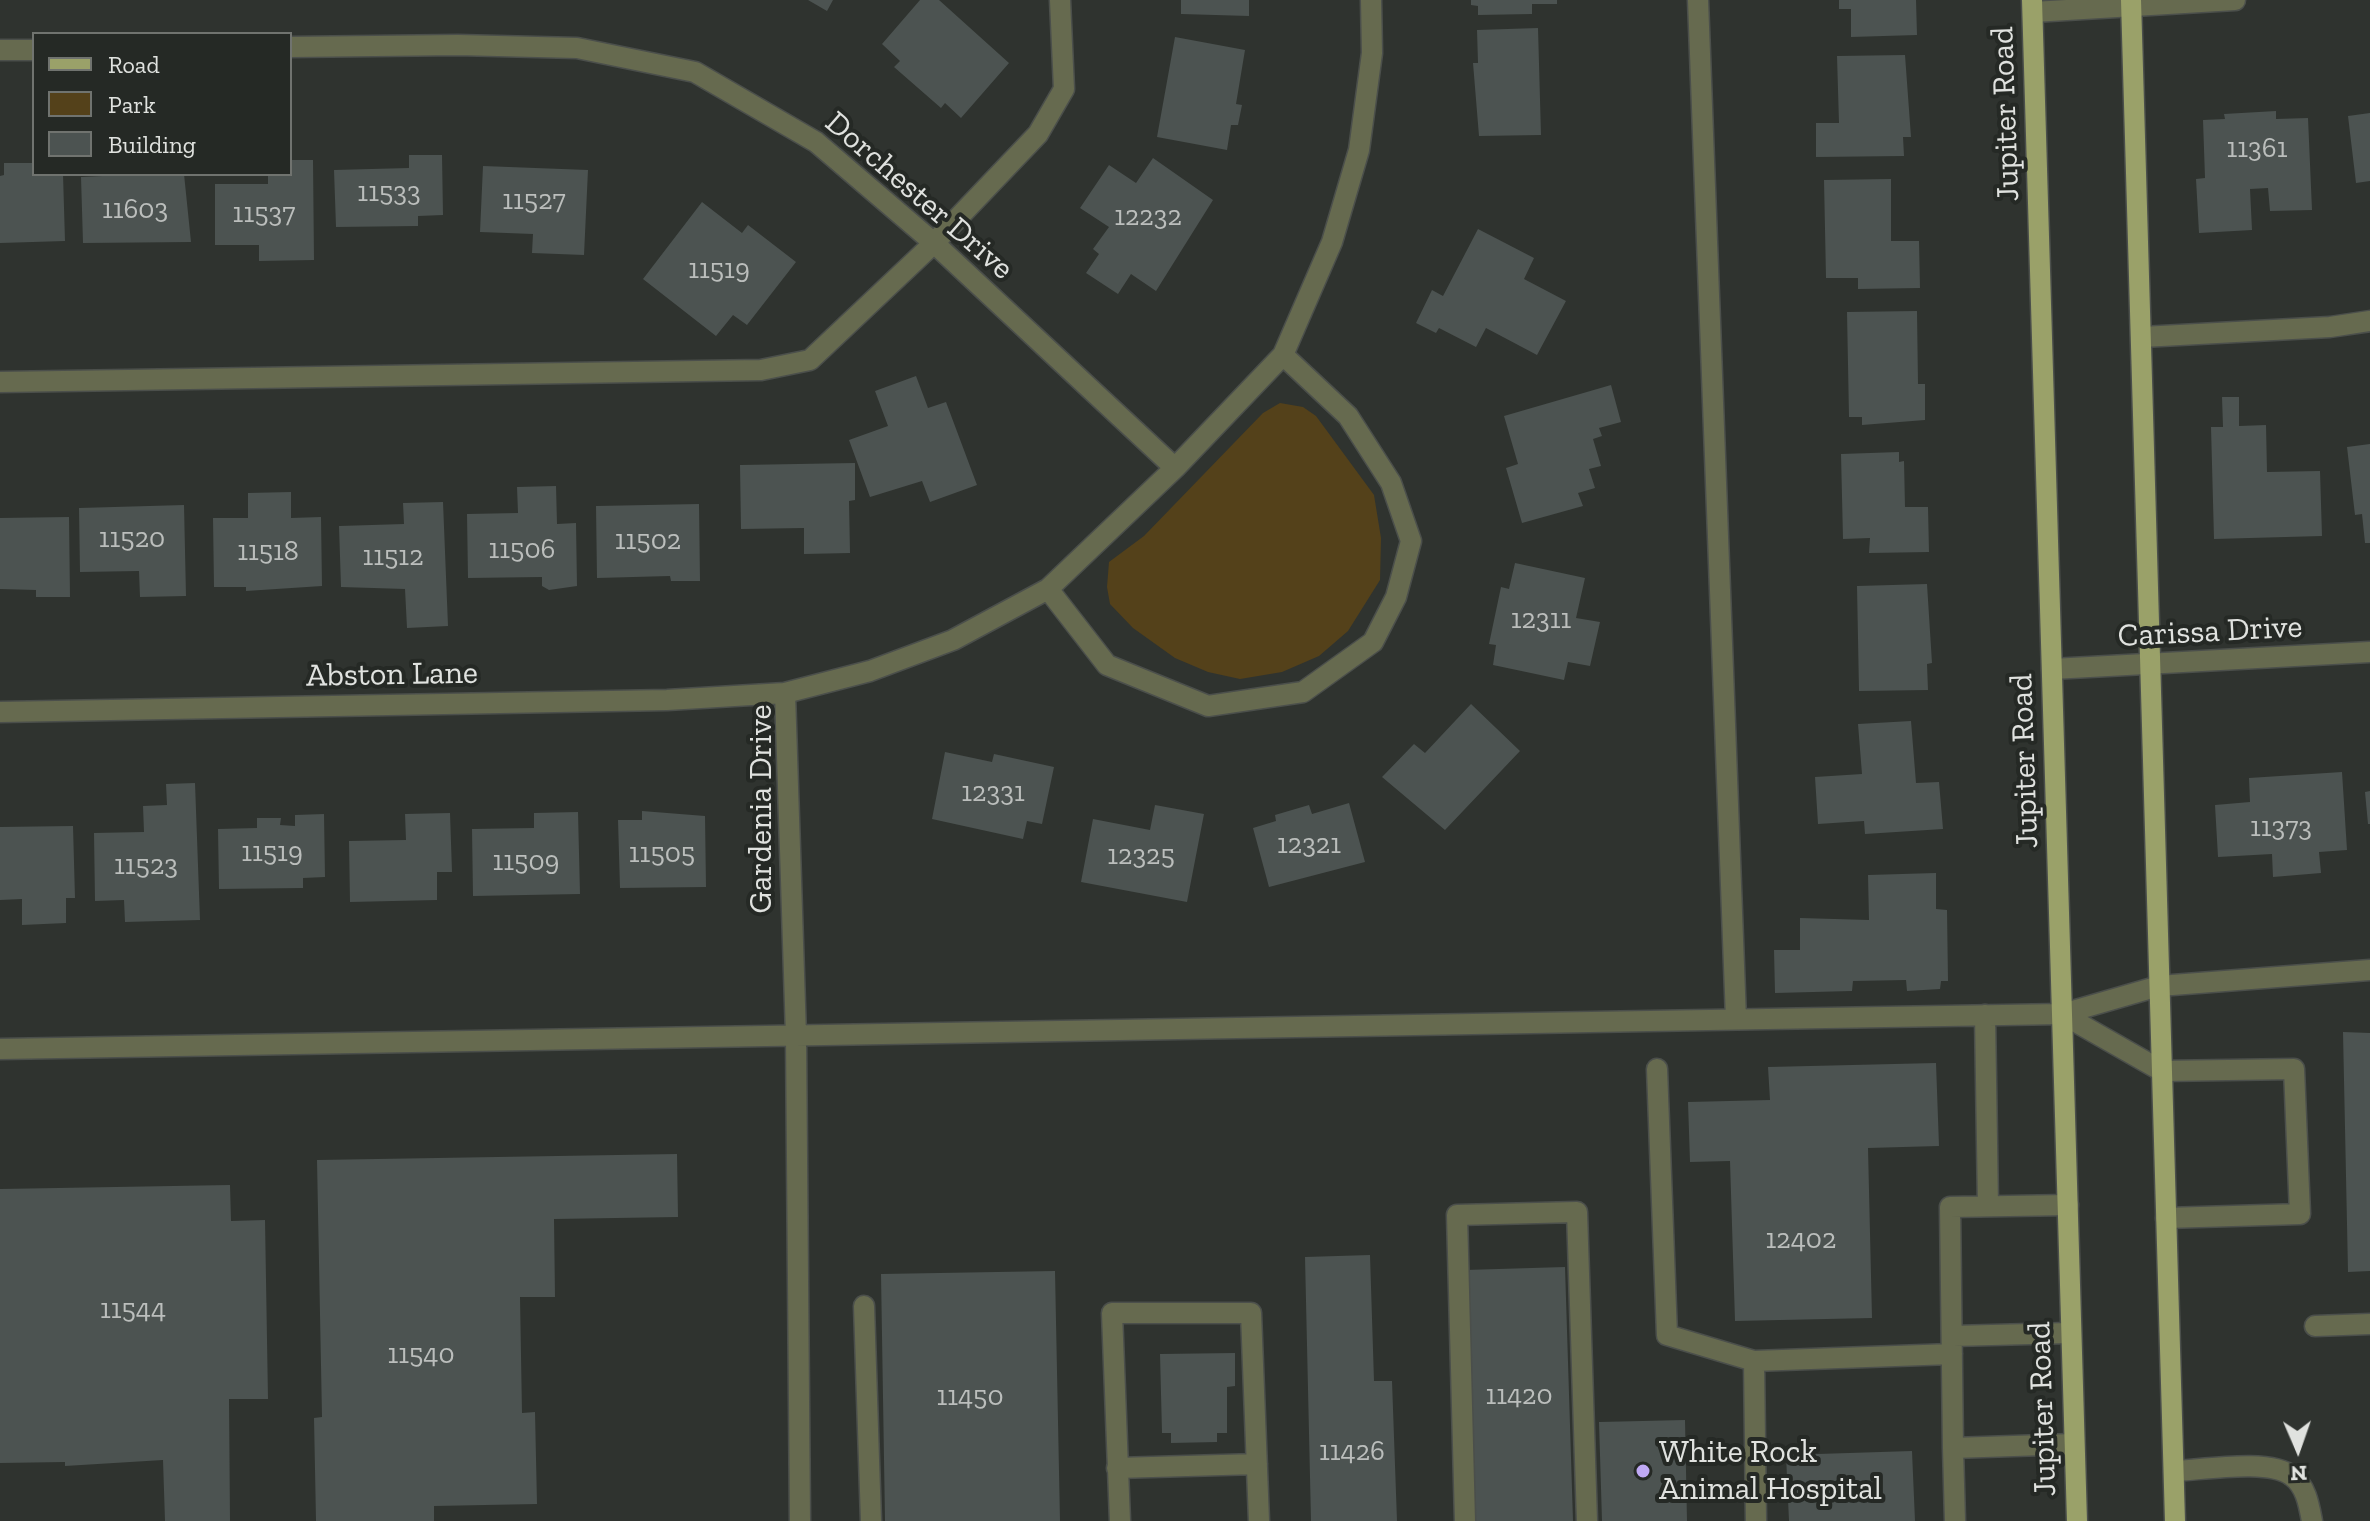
<!DOCTYPE html>
<style>
body{margin:0}
#map{position:relative;width:2370px;height:1521px;overflow:hidden;background:#2f332f;font-family:"Zilla Slab",serif}
canvas{display:block}
.legend{position:absolute;left:32px;top:32px;width:260px;height:144px;box-sizing:border-box;background:#252925;border:2px solid #70736f;margin:0;padding:10px 14px;list-style:none;font-size:24px;color:#e0e2df}
.legend li{display:flex;align-items:center;gap:16px;height:40px}
.legend b{width:40px;border:2px solid #70736f}
.north{position:absolute;left:2258px;top:1409px;width:80px;height:80px;-webkit-text-stroke:6px #252925;paint-order:stroke;rotate:178deg;font-size:22px;font-weight:700;line-height:32px;text-align:center;color:#e0e2df}
.north::after{content:'';display:block;margin:auto;width:28px;height:36px;background:#e0e2df;clip-path:polygon(50% 0,100% 100%,50% 72%,0 100%)}
</style>
<div id="map">
<canvas width="2370" height="1521"></canvas>
<ul class="legend">
<li><b style="height:10px;background:#9aa169"></b>Road</li>
<li><b style="height:22px;background:#54411a"></b>Park</li>
<li><b style="height:22px;background:#4c5351"></b>Building</li>
</ul>
<div class="north">N</div>
</div>
<script>
const context = document.querySelector('canvas').getContext('2d');
context.lineJoin = 'round';
function fill(path, color) {
  context.fillStyle = color;
  context.fill(path, 'evenodd');
}
function stroke(path, color, width, dash) {
  context.strokeStyle = color;
  context.lineWidth = width;
  context.lineCap = dash ? 'butt' : 'round';
  context.setLineDash(dash || []);
  context.stroke(path);
}
function drawText(font, color, halo, rows, align = 'center') {
  context.font = font + ' "Zilla Slab",serif';
  context.lineWidth = 8;
  context.setLineDash([]);
  context.textBaseline = 'middle';
  context.strokeStyle = halo;
  context.fillStyle = color;
  for (const [text, x, y, turn = 0] of rows) {
    context.save();
    context.translate(x, y);
    context.rotate((+turn || 0) * Math.PI / 180);
    context.textAlign = isNaN(turn) ? turn : align;
    if (halo) context.strokeText(text, 0, 0);
    context.fillText(text, 0, 0);
    context.restore();
  }
}
fill(new Path2D(`
 M1280,403L1303,407L1316,416L1374,495L1381,538L1380,580L1348,631L1319,656L1282,672L1240,679L1208,672L1175,658L1133,628L1110,604L1107,587L1109,562L1144,536L1263,413Z`), '#54411a');
fill(new Path2D(`
 M808,0H833L827,11Z
 M920,0H939L1009,63L961,118L945,103L941,108L894,67L900,61L882,44Z
 M1181,0H1249V16L1181,14Z
 M1471,0H1557V4H1532V14L1478,15V6L1471,5Z
 M1839,0H1916L1917,35L1851,37V9H1839Z
 M1538,28L1541,135L1479,136L1473,63H1478L1477,30Z
 M1175,37L1245,50L1236,104L1242,105L1238,125H1231L1227,150L1157,137Z
 M1905,55L1911,137H1903L1904,156L1816,157V123H1839L1837,56Z
 M2276,111V119L2308,118L2312,210L2270,211L2268,188L2250,189L2252,230L2199,233L2196,179L2205,178L2203,120L2225,119L2224,114Z
 M2370,113V181L2356,183L2348,116Z
 M409,155H442L443,215L418,216V226L336,227L334,170L409,168Z
 M1153,158L1213,200L1156,291L1131,274L1118,294L1086,273L1099,254L1093,249L1109,227L1080,208L1109,165L1136,183Z
 M290,160H313L314,260L259,261V245H215V184H268V174H290Z
 M4,163H34V174H63L65,241L0,243V176L4,175Z
 M483,166L588,170L584,255L532,253L533,234L480,232Z
 M145,174H184L191,242L83,243L81,177Z
 M1891,179V241H1919L1920,288L1858,289V278H1826L1824,180Z
 M702,202L742,233L748,225L796,262L747,325L733,315L716,336L643,279Z
 M1478,229L1534,258L1524,279L1566,301L1537,355L1486,328L1476,347L1439,328L1436,333L1416,323L1432,290L1443,296Z
 M1917,311L1918,384H1925V420L1862,425V417H1849L1847,312Z
 M916,376L928,408L946,402L977,485L930,502L922,481L870,497L849,440L888,426L875,391Z
 M1611,385L1621,422L1599,428L1602,436L1593,439L1601,466L1589,469L1595,488L1578,493L1583,506L1522,523L1506,468L1518,464L1504,416Z
 M2222,397H2239V426L2266,425L2267,472L2320,471L2322,536L2214,539L2211,427H2223Z
 M2370,444V543H2365L2362,514L2355,515L2347,447Z
 M1899,452V462L1904,461L1905,507H1928L1929,552L1869,553L1870,538L1843,539L1841,454Z
 M855,463V500L849,501L850,553L804,554V528L741,529L740,465Z
 M556,486L557,524L576,523L577,586L549,590L542,586V577L468,578L467,514L518,513L517,487Z
 M291,492V518L321,517L322,586L246,591V587H214L213,518H248V493Z
 M443,502L448,626L407,628L405,589L341,587L339,526L404,524L403,503Z
 M699,504L700,581H671L670,576L597,578L596,506Z
 M184,505L186,596L140,597L139,571L80,572L79,508Z
 M69,517L70,597H36V590L0,589V518Z
 M1515,563L1585,578L1576,618L1600,622L1590,666L1568,662L1564,680L1493,665L1496,645L1489,644L1501,587L1509,589Z
 M1927,584L1932,663L1927,664L1928,690L1859,691L1857,586Z
 M1471,704L1520,751L1445,830L1382,777L1414,744L1425,753Z
 M1911,721L1916,783L1939,782L1943,829L1865,834L1864,821L1818,824L1815,777L1862,774L1858,724Z
 M945,752L992,762L994,754L1054,767L1042,824L1027,821L1023,839L932,819Z
 M2342,772L2347,850L2319,852L2321,873L2273,877L2272,854L2218,857L2215,805L2250,802L2249,778Z
 M195,783L200,920L125,922L124,900L95,901L94,833L144,832L143,806L167,805L166,784Z
 M2370,791V824H2368L2365,792Z
 M1349,803L1365,862L1269,887L1253,828L1276,821L1275,815L1309,805L1312,814Z
 M1155,805L1204,814L1187,902L1081,882L1093,819L1150,830Z
 M642,811L705,816L706,887L620,888L618,820H642Z
 M578,812L580,894L473,896L472,829L534,828V813Z
 M450,813L452,872H437V900L350,902L349,841L406,840L405,814Z
 M324,814L325,877L303,878V888L219,889L218,829L257,828V818H281L280,825L295,826V815Z
 M73,826L75,898H66V923L22,925V899L0,900V827Z
 M1936,873V909L1947,910L1948,981H1941L1940,989L1907,991L1906,980L1853,981L1852,991L1775,993L1774,950H1800V918L1869,920L1868,875Z
 M2343,1032L2370,1033V1271L2348,1272Z
 M1936,1063L1939,1146L1868,1148L1872,1318L1735,1321L1730,1161L1690,1162L1688,1102L1770,1100L1768,1067Z
 M677,1154L678,1217L554,1219L555,1297H520L522,1413L535,1412L537,1504L434,1506V1521H316L314,1418L322,1417L317,1160Z
 M230,1185L231,1221L265,1220L268,1399H229L230,1521H165L163,1460L65,1466V1462L0,1463V1189Z
 M1370,1255L1374,1381H1392L1397,1521H1311L1305,1257Z
 M1565,1267L1573,1521H1473L1465,1270Z
 M1055,1271L1060,1521H885L881,1274Z
 M1235,1353V1386L1227,1387V1433H1217V1442L1171,1443V1433H1162L1160,1354Z
 M1685,1420L1687,1521H1602L1599,1422Z
 M1912,1451L1915,1521H1789L1786,1455Z`), '#4c5351');
const minor = new Path2D(`
 M1698,0L1736,1019
 M2033,12L2235,0
 M290,47L458,45L577,48L695,72L816,142L934,243L1175,468
 M0,50H34
 M2142,337L2330,327L2370,321
 M0,382L761,370L810,360L934,243L1038,134L1064,89L1060,0
 M1048,589L1107,665L1208,706L1303,692L1373,642L1396,597L1411,541L1391,483L1348,416L1283,355
 M2052,669L2370,652
 M785,693L796,1036L800,1521
 M0,712L667,700L785,693L870,671L953,640L1048,589L1175,468L1283,355L1332,242L1359,150L1372,53L1371,0
 M2062,1014L2162,1071L2294,1069L2300,1214L2166,1218
 M1985,1015L1988,1206
 M0,1049L2062,1014L2159,986L2370,970
 M1657,1069L1667,1335L1754,1361
 M2068,1205L1950,1207L1953,1448L2074,1444
 M864,1306L871,1521
 M2315,1326L2370,1324
 M1953,1336L2069,1333
 M1953,1448L1955,1521
 M1117,1468L1257,1464
 M2174,1471C2202,1470 2270,1458 2292,1476C2306,1486 2309,1505 2312,1521
 M1120,1521L1112,1313H1251L1259,1521
 M1465,1521L1457,1215L1577,1212L1587,1521
 M1756,1521L1754,1361L1952,1354`);
const major = new Path2D(`
 M2032,0L2077,1521
 M2131,0L2175,1521`);
stroke(minor, '#4b4f4b', 23);
stroke(major, '#4b4f4b', 23);
stroke(minor, '#666a4f', 20);
stroke(major, '#9aa169', 20);
for (const [x, y, r, color] of [
 [1643,1471,8,"#bfa9f4"]
]) {
  const dot = new Path2D();
  dot.arc(x, y, r, 0, 2 * Math.PI);
  context.fillStyle = color;
  context.fill(dot);
  stroke(dot, '#252925', 3);
}
drawText('28px', '#bbbebc', null, [
 ["11361",2257,149],
 ["11533",389,193],
 ["11527",534,201],
 ["11603",135,210],
 ["11537",264,214],
 ["12232",1148,217],
 ["11519",719,270],
 ["11520",132,539],
 ["11502",648,541],
 ["11506",522,550],
 ["11518",268,552],
 ["11512",393,557],
 ["12311",1541,620],
 ["12331",993,793],
 ["11373",2281,828],
 ["12321",1309,845],
 ["11519",272,853],
 ["11505",662,854],
 ["12325",1141,856],
 ["11509",526,862],
 ["11523",146,866],
 ["12402",1801,1240],
 ["11544",133,1310],
 ["11540",421,1355],
 ["11420",1519,1396],
 ["11450",970,1397],
 ["11426",1352,1452]
]);
drawText('32px', '#e0e2df', '#252925', [
 ["Jupiter Road",2006,114,-92],
 ["Dorchester Drive",919,196,41],
 ["Carissa Drive",2210,632,-3],
 ["Abston Lane",392,675,-1],
 ["Jupiter Road",2025,761,-92],
 ["Gardenia Drive",762,809,-90],
 ["Jupiter Road",2043,1409,-92]
]);
drawText('32px', '#e0e2df', '#252925', [
 ["White Rock",1659,1453],
 ["Animal Hospital",1659,1490]
], 'left');
</script>
